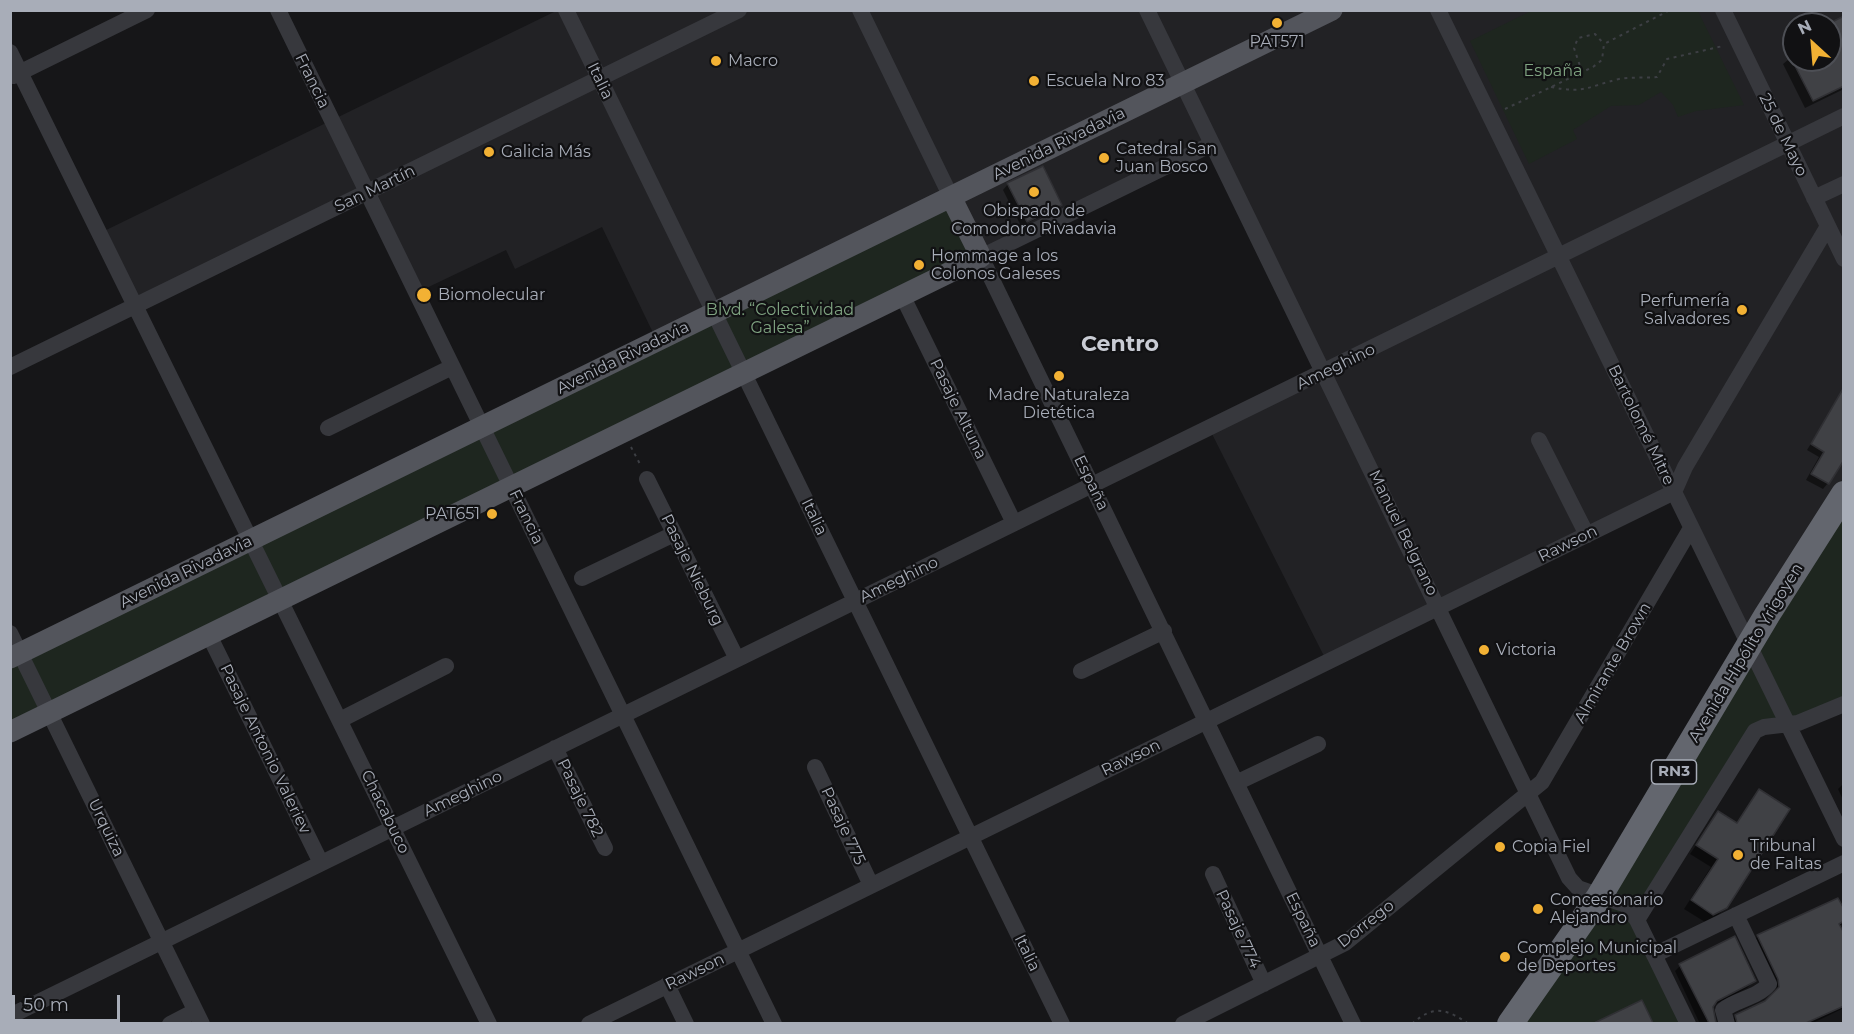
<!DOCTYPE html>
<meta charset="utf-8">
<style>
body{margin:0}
#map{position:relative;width:1854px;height:1034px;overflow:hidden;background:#161618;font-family:Montserrat,sans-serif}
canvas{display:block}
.frame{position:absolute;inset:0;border:12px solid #a8adb8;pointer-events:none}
.north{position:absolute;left:1782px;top:12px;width:60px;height:60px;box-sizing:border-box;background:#111113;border:2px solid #4d4f55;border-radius:50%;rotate:334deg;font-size:16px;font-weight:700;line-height:24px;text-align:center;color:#a8adb8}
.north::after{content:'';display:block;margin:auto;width:21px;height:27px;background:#f2b134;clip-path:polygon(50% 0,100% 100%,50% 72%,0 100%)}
.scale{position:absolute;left:12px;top:995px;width:108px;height:27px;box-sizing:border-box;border:3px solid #a8adb8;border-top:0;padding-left:8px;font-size:18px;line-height:21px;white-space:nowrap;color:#a8adb8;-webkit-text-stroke:4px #111113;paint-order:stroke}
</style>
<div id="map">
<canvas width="1854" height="1034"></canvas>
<div class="frame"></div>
<div class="north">N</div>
<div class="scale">50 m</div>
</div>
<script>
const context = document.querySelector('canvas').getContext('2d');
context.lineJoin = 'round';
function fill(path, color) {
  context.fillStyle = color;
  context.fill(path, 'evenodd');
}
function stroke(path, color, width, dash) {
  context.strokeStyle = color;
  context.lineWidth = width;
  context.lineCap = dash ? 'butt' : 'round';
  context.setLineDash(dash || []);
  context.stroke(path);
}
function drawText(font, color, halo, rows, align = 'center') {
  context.font = font + ' Montserrat,sans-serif';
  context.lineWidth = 4.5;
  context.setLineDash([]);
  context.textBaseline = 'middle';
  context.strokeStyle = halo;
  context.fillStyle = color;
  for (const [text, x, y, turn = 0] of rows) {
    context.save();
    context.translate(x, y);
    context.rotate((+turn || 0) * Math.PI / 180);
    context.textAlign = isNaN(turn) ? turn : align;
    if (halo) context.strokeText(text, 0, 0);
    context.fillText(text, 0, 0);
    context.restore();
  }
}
fill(new Path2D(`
 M556,11H1843V494L1749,647L1673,492L1327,662L1209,428L1324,372L1212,144L981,257L657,341L602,227L515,269L506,250L416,293L367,193L137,305L100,233ZM1794,24H1830V60H1794Z`), '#222225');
fill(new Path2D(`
 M1533,10L1698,11L1744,105L1696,111L1678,117L1673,105L1661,92L1639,105L1611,106L1573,130L1577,139L1529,164L1470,41Z
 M951,197L981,257L11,732V658Z
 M1843,494V704L1764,727L1637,920L1688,1023L1510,1024Z`), '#1e261f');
fill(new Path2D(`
 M1844,18V89L1805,108L1783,64L1794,55V60H1830V25Z
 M1008,184L1060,205L1055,210L1021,226L1003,190Z
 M1839,398L1828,483L1823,489L1806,480L1819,457L1807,450Z
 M1844,783V802L1838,789Z
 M1759,791L1726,907L1718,915L1705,922L1684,909L1711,867L1690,854L1718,813L1735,824Z
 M1844,912V922L1839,927L1844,936V1008L1811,1024H1729L1736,1016L1765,1002L1773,995L1772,987L1751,943L1758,936Z
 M1682,964L1754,981L1747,988L1712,1006L1715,1024H1700L1675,971Z
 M1641,1002L1652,1024H1598Z`), '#0007');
const building = new Path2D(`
 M1844,16V86L1813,101L1792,60H1830V23Z
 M1043,166L1062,205L1027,222L1007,183Z
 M1844,387V460L1829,484L1811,474L1824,452L1811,444Z
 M1759,789L1790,809L1727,908L1713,915L1691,900L1718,859L1696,845L1718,811L1737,823Z
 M1838,898L1844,909V921L1839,924L1844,933V1006L1806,1023H1737L1735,1015L1765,1001L1779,987L1778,979L1757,935Z
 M1735,936L1756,981L1717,1001L1713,1007L1716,1023H1709L1679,964Z
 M1642,1000L1653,1023H1594Z`);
fill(building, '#404145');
stroke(building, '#303034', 1.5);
stroke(new Path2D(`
 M1582,72L1574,48L1578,38L1595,34L1604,44
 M1551,87C1585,94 1589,86 1619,79C1631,77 1645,78 1657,77L1667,59L1723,46
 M1505,109L1593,67L1602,60L1604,44L1670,10
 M631,447L641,466
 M1412,1024C1434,1004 1446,1009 1469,1024`), '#3d3f44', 2, [3, 4.5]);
stroke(new Path2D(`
 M278,10L774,1024
 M566,10L1062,1024
 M860,10L951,197
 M1147,10L1569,878L1578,888L1626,905L1637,920L1688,1024
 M1438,10L1844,839
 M1723,10L1844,259
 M10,52L489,1024
 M13,76L147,10
 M1212,144L981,257L1353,1024
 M1814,198L1844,184
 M902,295L1014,523
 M10,367L739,10
 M328,428L452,367
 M1539,440L1587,535
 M647,479L737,659
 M1674,492L1685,467L1828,226
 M582,578L674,534
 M10,633L202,1024
 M209,635L321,863
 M1081,671L1164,631
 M340,720L446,666
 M555,748L605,848
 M815,767L871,885
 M1236,783L1318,744
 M1213,874L1264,984
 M1637,920L1755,731L1764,727L1798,723L1844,704
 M1654,955L1844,863
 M667,985L686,1024
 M10,1016L1844,116
 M170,1024L195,1011
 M589,1024L1674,492
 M1183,1024L1345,943L1542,782L1691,528
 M1727,1024L1723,1010C1737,999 1757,998 1769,984L1736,915`), '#37383d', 16);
stroke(new Path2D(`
 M10,658L1332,10
 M10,732L981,257L951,197`), '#53555c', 21);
stroke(new Path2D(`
 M1510,1024L1599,897L1767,615L1844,494`), '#63666e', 26);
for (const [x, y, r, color] of [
 [1277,23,6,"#f2b134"],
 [716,61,6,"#f2b134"],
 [1034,81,6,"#f2b134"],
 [489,152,6,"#f2b134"],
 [1104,158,6,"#f2b134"],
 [1034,192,6,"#f2b134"],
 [919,265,6,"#f2b134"],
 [424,295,8,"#f2b134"],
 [1742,310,6,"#f2b134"],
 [1059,376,6,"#f2b134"],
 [492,514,6,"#f2b134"],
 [1484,650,6,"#f2b134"],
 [1500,847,6,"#f2b134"],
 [1738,855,6,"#f2b134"],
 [1538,909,6,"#f2b134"],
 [1505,957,6,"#f2b134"]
]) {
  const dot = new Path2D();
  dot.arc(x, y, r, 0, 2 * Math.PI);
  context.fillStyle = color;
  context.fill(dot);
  stroke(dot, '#111113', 2);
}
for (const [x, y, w] of [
 [1674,772,45]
]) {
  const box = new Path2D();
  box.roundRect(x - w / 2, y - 12, w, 24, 4.5);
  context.fillStyle = '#111113';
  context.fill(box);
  stroke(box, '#a8adb8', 1.5);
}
drawText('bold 15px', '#a8adb8', null, [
 ["RN3",1674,772]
]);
drawText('16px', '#a8adb8', '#111113', [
 ["PAT571",1277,42,"center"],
 ["Macro",728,61],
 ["Escuela Nro 83",1046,81],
 ["Catedral San",1116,149],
 ["Juan Bosco",1116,167],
 ["Galicia Más",501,152],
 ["Obispado de",1034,211,"center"],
 ["Comodoro Rivadavia",1034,229,"center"],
 ["Hommage a los",931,256],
 ["Colonos Galeses",931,274],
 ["Biomolecular",438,295],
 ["Perfumería",1730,301,"right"],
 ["Salvadores",1730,319,"right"],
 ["Madre Naturaleza",1059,395,"center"],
 ["Dietética",1059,413,"center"],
 ["PAT651",480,514,"right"],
 ["Victoria",1496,650],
 ["Tribunal",1750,846],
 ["de Faltas",1750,864],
 ["Copia Fiel",1512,847],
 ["Concesionario",1550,900],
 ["Alejandro",1550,918],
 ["Complejo Municipal",1517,948],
 ["de Deportes",1517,966]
], 'left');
drawText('16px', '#7fa381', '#111113', [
 ["España",1553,71],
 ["Blvd. “Colectividad",780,310],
 ["Galesa”",780,328]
]);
drawText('16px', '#a8adb8', '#111113', [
 ["Francia",312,81,64],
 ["Italia",600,81,64],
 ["25 de Mayo",1783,135,64],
 ["Avenida Rivadavia",1059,144,-26],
 ["San Martín",375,189,-26],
 ["Avenida Rivadavia",623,358,-26],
 ["Ameghino",1336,367,-26],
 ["Pasaje Altuna",958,409,64],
 ["Bartolomé Mitre",1641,425,64],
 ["España",1091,483,64],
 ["Francia",526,517,64],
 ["Italia",814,517,64],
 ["Manuel Belgrano",1403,533,64],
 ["Rawson",1568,544,-26],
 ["Pasaje Nieburg",692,570,64],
 ["Avenida Rivadavia",186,572,-26],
 ["Ameghino",899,580,-26],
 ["Avenida Hipólito Yrigoyen",1746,653,-59],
 ["Almirante Brown",1613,663,-60],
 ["Pasaje Antonio Valeriev",265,749,64],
 ["Rawson",1131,758,-26],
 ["Ameghino",463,794,-26],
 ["Pasaje 782",580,798,64],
 ["Chacabuco",385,812,64],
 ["Pasaje 775",843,826,65],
 ["Urquiza",106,828,64],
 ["España",1303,920,64],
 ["Dorrego",1366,924,-38],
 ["Pasaje 774",1238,929,65],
 ["Italia",1027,953,64],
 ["Rawson",695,972,-26]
]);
drawText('bold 22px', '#c9ccd4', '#111113', [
 ["Centro",1120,345]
]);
</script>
